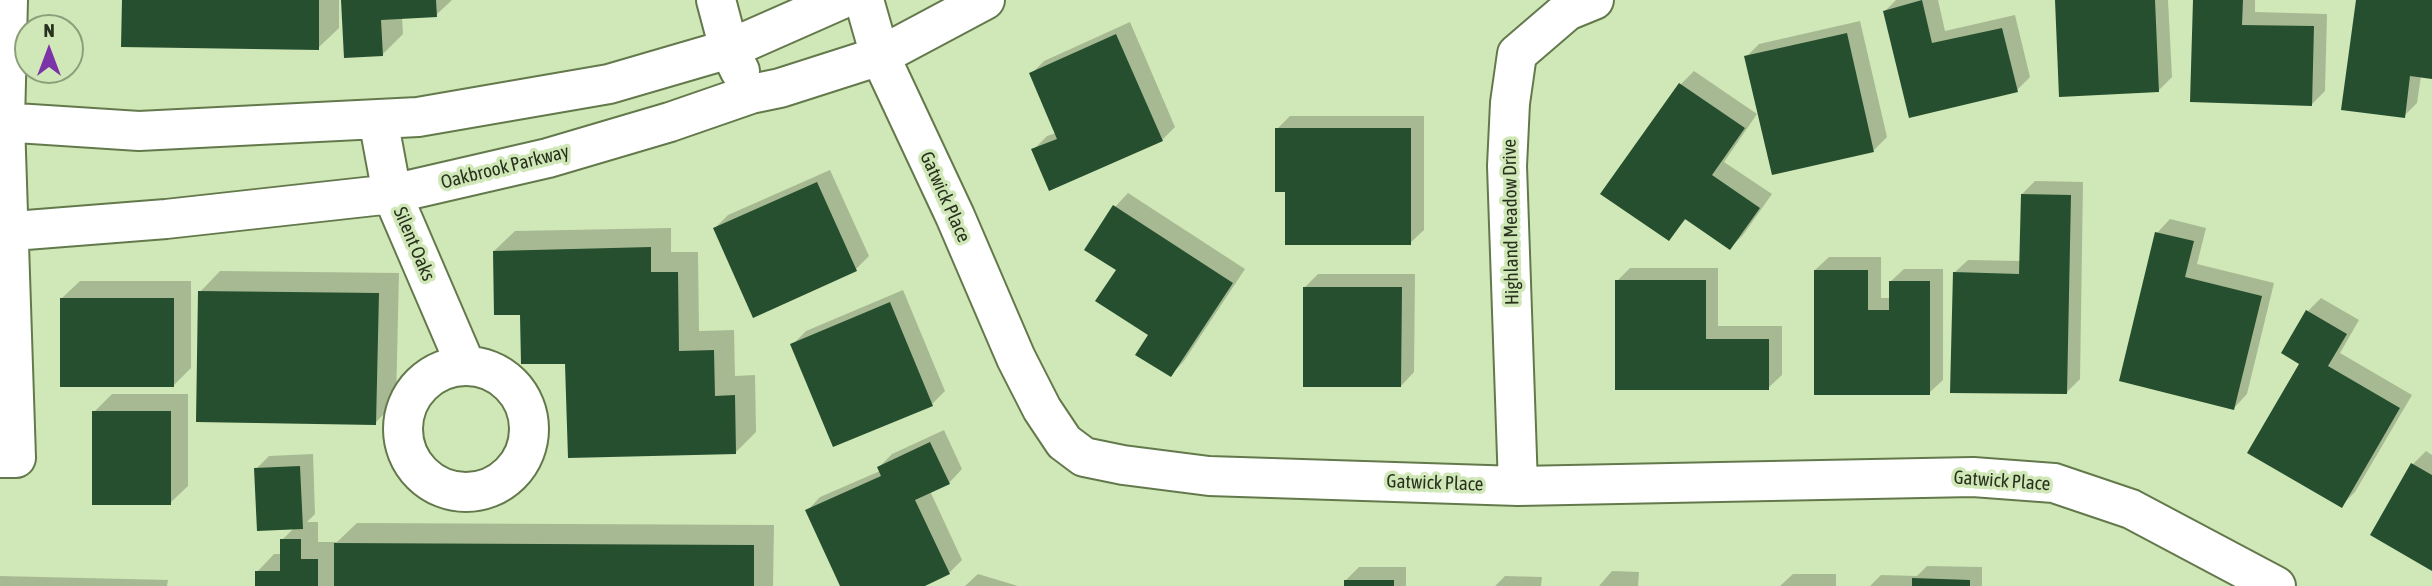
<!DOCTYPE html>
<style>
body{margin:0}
#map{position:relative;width:2432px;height:586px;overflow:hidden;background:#d0e8b7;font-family:"Asap Condensed",sans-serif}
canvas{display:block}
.north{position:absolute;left:14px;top:14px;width:70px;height:70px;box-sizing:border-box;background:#d0e8b7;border:2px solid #8d9f7a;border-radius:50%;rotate:0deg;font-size:19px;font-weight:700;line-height:28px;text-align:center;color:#28311e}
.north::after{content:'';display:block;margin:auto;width:24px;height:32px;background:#7a34a7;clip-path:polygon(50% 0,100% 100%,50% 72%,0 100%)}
</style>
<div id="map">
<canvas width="2432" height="586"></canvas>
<div class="north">N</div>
</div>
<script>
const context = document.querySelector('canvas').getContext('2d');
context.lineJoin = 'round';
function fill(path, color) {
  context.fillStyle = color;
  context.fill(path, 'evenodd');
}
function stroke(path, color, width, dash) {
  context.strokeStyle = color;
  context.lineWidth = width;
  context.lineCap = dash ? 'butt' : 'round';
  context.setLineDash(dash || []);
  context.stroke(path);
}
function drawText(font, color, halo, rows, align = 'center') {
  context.font = font + ' "Asap Condensed",sans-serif';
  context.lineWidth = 7;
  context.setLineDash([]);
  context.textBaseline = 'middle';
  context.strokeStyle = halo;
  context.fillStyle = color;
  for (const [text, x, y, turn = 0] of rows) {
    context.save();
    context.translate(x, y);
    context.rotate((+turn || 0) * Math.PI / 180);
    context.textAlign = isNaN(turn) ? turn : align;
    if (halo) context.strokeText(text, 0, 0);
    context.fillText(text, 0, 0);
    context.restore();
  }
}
fill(new Path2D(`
 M124,0H339V28L318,48Z
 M343,0H452L436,15L402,17L403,34L382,55Z
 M1896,0H1938L1945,31L2015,15L2030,77L2017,90L1910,116L1885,11Z
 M2056,0H2168L2172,77L2159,90Z
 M2195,0H2255V12L2327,14L2325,91L2312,104Z
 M2358,0H2432V78L2421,76L2417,103L2404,116Z
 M1860,21L1887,137L1874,150L1746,57L1759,44Z
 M1130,22L1175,127L1162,140L1033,150L1047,136L1056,133L1031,74L1044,61Z
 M1694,71L1757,114L1724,162L1772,194L1743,235L1730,248L1687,218L1668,239L1603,193L1681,84Z
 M1290,116H1424V230L1410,243L1277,129Z
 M830,170L869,256L856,269L715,228L728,215Z
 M2035,181L2083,182L2080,379L2067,392L1954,273L1968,260L2021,261L2022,194Z
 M1128,193L1245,269L1184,361L1171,375L1151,334L1115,207Z
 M2170,219L2206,228L2197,264L2274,283L2247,394L2234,408L2157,233Z
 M671,228V252H698L699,331L734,330L735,376L755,375L756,432L736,452L567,362L522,313L494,251L515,231Z
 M1829,257H1881V298H1890V282L1904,269H1943V380L1929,393L1815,270Z
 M1630,268H1718V326H1782V375L1768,388L1617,281Z
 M220,271L399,273L396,402L375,423L200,292Z
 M1318,274H1415L1414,372L1401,386L1305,287Z
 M80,281H191V368L173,386L62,298Z
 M903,290L945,391L932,404L792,345L806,331Z
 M2321,298L2359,320L2340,353L2412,395L2355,492L2342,505L2301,363L2308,311Z
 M112,394H188V486L170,503L94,412Z
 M944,430L962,469L949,483L930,491L962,560L949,573L921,586H842L807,511L820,497L880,471L879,467L892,454Z
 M2426,451L2432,455V569L2413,464Z
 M313,454L315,514L307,522H318V542H337L357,523L774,525L773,586H257V572L274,554H282V540L295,527L256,469L269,456Z
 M1927,566L1982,567V586H1870L1881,575L1917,576Z
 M1359,567H1406V586H1346V580Z
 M1612,571L1639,572L1638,586H1599Z
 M978,574L1018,586H965Z
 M1793,574H1836V586H1780Z
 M0,576L168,580L167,586H0Z
 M1505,576L1542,577L1541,586H1495Z`), '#0003');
fill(new Path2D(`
 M122,0H319V50L121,47Z
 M341,0H436L437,17L381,20L383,56L344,58Z
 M1922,0L1932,43L2002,28L2018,92L1909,118L1883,11Z
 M2055,0H2155L2159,92L2059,97Z
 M2193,0H2243L2242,25L2314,26L2312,106L2190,102Z
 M2356,0H2432V79L2410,76L2405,118L2341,110Z
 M1847,33L1874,152L1772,175L1744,56Z
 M1116,34L1163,141L1049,191L1031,149L1057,139L1029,73Z
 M1679,83L1745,128L1712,175L1760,208L1730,250L1685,219L1669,241L1600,194Z
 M1275,128H1411V245H1285V192H1275Z
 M817,182L857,271L753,318L713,228Z
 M2021,194L2071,195L2067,394L1950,393L1953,272L2019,274Z
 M1113,205L1233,283L1171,377L1135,355L1148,335L1095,301L1116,270L1084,250Z
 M2155,232L2194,241L2185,277L2262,296L2234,410L2119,381Z
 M651,247V272H678L679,351L714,350L715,396L735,395L736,454L568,458L565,364H521L520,315H494L493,251Z
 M1814,270H1868V310H1889V281H1930V395H1814Z
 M1615,280H1706V339H1769V390H1615Z
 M1303,287H1402L1401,387H1303Z
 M198,291L379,293L376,425L196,422Z
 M60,298H174V387H60Z
 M890,302L933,406L833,447L790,344Z
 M2306,310L2347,334L2328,366L2400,408L2342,508L2247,453L2299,364L2281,353Z
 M92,411H171V505H92Z
 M930,442L950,484L915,500L950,574L925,586H840L805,510L881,476L877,467Z
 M2411,463L2432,475V571L2370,535Z
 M300,466L303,529L257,531L254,468Z
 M280,539H301V559H318V586H255V571H280Z
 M334,543L754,545V586H334Z
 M1912,578L1970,580V586H1912Z
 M1344,580H1394V586H1344Z`), '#264f2f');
const minor = new Path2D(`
 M716,0L729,49L740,71
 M864,0L880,56L955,216L1016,358L1042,409L1064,442L1084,457L1123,465L1209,476L1518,486L1973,477L2054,483L2131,509L2276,586
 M378,119L392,194L466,366
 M0,122L139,131L418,117L609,84L729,49L840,0
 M0,232L166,219L392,194L548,158L670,122L751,94L780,88L880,56L985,0
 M403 429a63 63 0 1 1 126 0a63 63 0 1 1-126 0Z
 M0,458H16L5,122L8,0
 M1518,486L1507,166L1510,103L1517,54L1567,11L1594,0`);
stroke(minor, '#63794c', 42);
stroke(minor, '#fff', 38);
drawText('19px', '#28311e', '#d0e8b7', [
 ["Oakbrook Parkway",505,167,-14],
 ["Gatwick Place",945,197,66],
 ["Highland Meadow Drive",1511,222,-91],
 ["Silent Oaks",414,244,67],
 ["Gatwick Place",2002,481,4],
 ["Gatwick Place",1435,483,2]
]);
</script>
